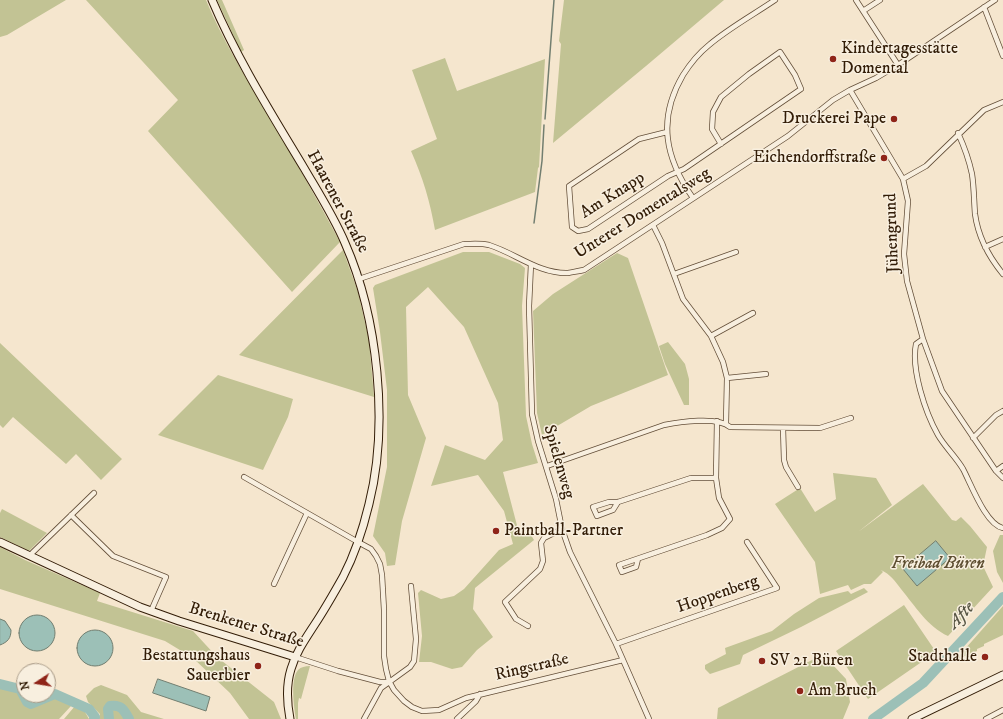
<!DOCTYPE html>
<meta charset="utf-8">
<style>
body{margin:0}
#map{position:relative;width:1003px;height:719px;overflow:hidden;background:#f5e6ce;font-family:"IM FELL DW Pica",serif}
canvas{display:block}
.north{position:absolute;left:16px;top:663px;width:40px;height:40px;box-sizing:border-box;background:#f8efdf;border:1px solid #a99b88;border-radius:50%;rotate:258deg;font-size:11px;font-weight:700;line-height:16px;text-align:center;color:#321c06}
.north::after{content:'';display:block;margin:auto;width:14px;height:18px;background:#8f2418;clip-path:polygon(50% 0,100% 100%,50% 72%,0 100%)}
</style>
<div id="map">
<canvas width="1003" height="719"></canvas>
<div class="north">N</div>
</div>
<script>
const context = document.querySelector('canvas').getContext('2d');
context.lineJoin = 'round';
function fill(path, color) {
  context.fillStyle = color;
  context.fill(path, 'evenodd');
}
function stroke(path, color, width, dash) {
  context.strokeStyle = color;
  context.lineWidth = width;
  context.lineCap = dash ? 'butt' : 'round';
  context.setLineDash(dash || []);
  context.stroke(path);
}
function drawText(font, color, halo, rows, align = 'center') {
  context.font = font + ' "IM FELL DW Pica",serif';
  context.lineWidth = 3;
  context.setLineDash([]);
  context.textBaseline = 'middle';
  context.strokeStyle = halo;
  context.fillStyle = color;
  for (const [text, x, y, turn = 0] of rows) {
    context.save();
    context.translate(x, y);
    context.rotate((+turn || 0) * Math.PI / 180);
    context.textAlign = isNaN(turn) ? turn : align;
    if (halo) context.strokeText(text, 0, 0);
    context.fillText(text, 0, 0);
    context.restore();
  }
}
fill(new Path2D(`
 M0,0H66L7,35L0,37Z
 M86,0H206C222,39 244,74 265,110C291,153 316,197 340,242L292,292L148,131L178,100Z
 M217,0H222L244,50L241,52Z
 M564,0H724L646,66L553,143L561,44L559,41Z
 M445,58L457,91L545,59L539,167L538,168L535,192L435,230C430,201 423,178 411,151L437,139L412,70Z
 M343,250L358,292L369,340L374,397L239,355Z
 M463,252H489L520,264L525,268L522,306L526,416L532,444L538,463L503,472L519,533L529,532L534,540L475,588L473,609L493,637L477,650L462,667L452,669L431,662H419L422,636L418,593L421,590L441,599L454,596L464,589L499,550L513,544L504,511L478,475L431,486L445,445L485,460L503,440L498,403L464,327L428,287L406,307L408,395L426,438L402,521L395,565L387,566L385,553L373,536L387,467V390L380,332L373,288L375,285Z
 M617,253L628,258L668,375L591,406L542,435L537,413L533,311L553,294Z
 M668,342L685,364L689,379V405H684L665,364L659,346Z
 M0,343L122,459L101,480L76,454L66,464L13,417L3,428L0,425Z
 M218,375L293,399L288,417L263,470L158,435Z
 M833,473L876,478L892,505L858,532L923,484L952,520L956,521L961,517L970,526L987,547L983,566L993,587L948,636C928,627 915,606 901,589C895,581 890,574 881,570L883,572L871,584H864L851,590L848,585L820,594L815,562L775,504L800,488L815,512L836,499Z
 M2,509L47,533L29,551L0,537V513Z
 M1000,535H1003V583L997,572L993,551Z
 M0,547L25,560L100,593L97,601L49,586L193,631L217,657L274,702L281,719H249L230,693L193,658L165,641L0,589Z
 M864,588L868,592L801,627L743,655L740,664L710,674L705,669V665L726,654L725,648L772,631L794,614L819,598L848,591L851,594Z
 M904,605L936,652L868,699L836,651Z
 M1003,606V635L984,644V646L977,649V651L958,659L957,658Z
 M816,658L833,665L846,679L850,702L843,719H717L718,708Z
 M310,666L301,699L299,698L298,703V719H296C294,708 290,679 298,670C301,667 305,666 310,666Z
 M0,684H24V695L48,694L71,706L59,719H0Z
 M101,685L127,695L141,712L164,719H99L100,714L88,702L86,696L94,688Z
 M75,706L85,712L89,719H64Z`), '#c2c394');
const water = new Path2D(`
 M936,541L950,558L917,586L903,569Z
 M19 633a18 18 0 1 1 36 0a18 18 0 1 1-36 0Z
 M0,619L5,621L11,630C11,638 8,642 0,645Z
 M77 648a18 18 0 1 1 36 0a18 18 0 1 1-36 0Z
 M158,679L210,697L206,711L153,693Z`);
fill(water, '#9cc0b7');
stroke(water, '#727e70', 1);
stroke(new Path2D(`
 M545,119L554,0
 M534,223L542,161L544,125`), '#727e70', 1.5);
stroke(new Path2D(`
 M0,684L20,689L27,702L31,704L55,694L89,709L95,717L94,719
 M109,719L108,709L110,706C121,704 124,710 129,719
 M873,719L923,683L1003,597`), '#9cc0b7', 10);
const minor = new Path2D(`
 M856,0L898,65
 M984,7L1003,56
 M863,11L880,0
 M850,90L903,179L908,201L904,254L907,281L923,339L942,391L996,471L1003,478
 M667,132L639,139L569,186L572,227L578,231L588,229L668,176L684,169L801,89L795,75L780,52L749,74L721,97L713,112L712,129L721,144
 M958,133C964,146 969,160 972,174C974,187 974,201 975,214C978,236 989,257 1003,274
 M903,179L926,166L984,110L1003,102
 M693,198C665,158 657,119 683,75C690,64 699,53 709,45C729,28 753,15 775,0
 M653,225L662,243L683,299L711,336L723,362L727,378L726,423
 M985,247L1003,239
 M531,264L529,306L532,414L538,441L556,499L562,529L570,552L616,644L649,719
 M674,274L736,252
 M359,279L464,244C472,244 481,243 489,245C515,253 539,274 568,273C573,272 579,271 584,270L788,136L833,100L850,90L876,78L898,65L995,0
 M711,336L753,313
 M923,339L916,344C911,369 925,412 938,435C945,447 956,457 963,469C971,484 986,525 1003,528
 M727,378L766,374
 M783,428L784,460L786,467L798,487
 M973,438L996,415L1003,411
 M547,466L664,425C679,422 718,416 730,427L820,428L851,418
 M996,471L1003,466
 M244,477L358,542L371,549L376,556L380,564L382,575L384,610V656L386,669L389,681L394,690L404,701L412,707L422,711L439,710L466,698L623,660
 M618,502L613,510L597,516L593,507L609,502H618L691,478H716
 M71,515L113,556L166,577L151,611
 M29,556L94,493
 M638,559L636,567L622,572L619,565L707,535L722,528L730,519L719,498L716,478L717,421
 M274,584L307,513
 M528,626L516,619L505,602L540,569L543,561L541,543L544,538L562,529
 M616,644L777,588L747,542
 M295,657L338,671L380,682H388
 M364,719L381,688L410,667L414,661L416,639L411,586
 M457,719L476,701L480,694
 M986,719L1003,710`);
const secondary = new Path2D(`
 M212,0C237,59 271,113 304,168C318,192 334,217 345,243C378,318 389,424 369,504C363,529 355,554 343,577C334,593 325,609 315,624C306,638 296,652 291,669C286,685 287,703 290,719
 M0,542L140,607L179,621L295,657
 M912,719L1003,675`);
stroke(minor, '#634e38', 6);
stroke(secondary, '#321c06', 9);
stroke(minor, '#f8efdf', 4.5);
stroke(secondary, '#f8efdf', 7);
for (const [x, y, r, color] of [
 [833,59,4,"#8f2418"],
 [894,119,4,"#8f2418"],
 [884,158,4,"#8f2418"],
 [496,531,4,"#8f2418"],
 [985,657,4,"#8f2418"],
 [762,661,4,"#8f2418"],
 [258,666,4,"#8f2418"],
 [800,691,4,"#8f2418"]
]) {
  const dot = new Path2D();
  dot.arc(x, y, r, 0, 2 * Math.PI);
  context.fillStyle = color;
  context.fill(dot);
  stroke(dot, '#f8efdf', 1.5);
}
drawText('17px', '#321c06', '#f8efdf', [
 ["Kindertagesstätte",841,49],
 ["Domental",841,69],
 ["Druckerei Pape",886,119,"right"],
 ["Eichendorffstraße",876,158,"right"],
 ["Paintball-Partner",504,531],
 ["Bestattungshaus",250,656,"right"],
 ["Sauerbier",250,676,"right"],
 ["Stadthalle",977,657,"right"],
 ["SV 21 Büren",770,661],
 ["Am Bruch",808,691]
], 'left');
drawText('17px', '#321c06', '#f8efdf', [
 ["Am Knapp",613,196,-32],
 ["Haarener Straße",337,202,62],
 ["Unterer Domentalsweg",643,214,-32],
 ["Jühengrund",893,233,-92],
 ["Spielenweg",558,462,74],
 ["Hoppenberg",718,595,-19],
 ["Brenkener Straße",246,626,17],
 ["Ringstraße",532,668,-13]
]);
drawText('italic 17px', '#5d4e31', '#f8efdf', [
 ["Freibad Büren",938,564]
]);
drawText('italic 18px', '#575544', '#f8efdf', [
 ["Afte",962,616,-47]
]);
</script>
